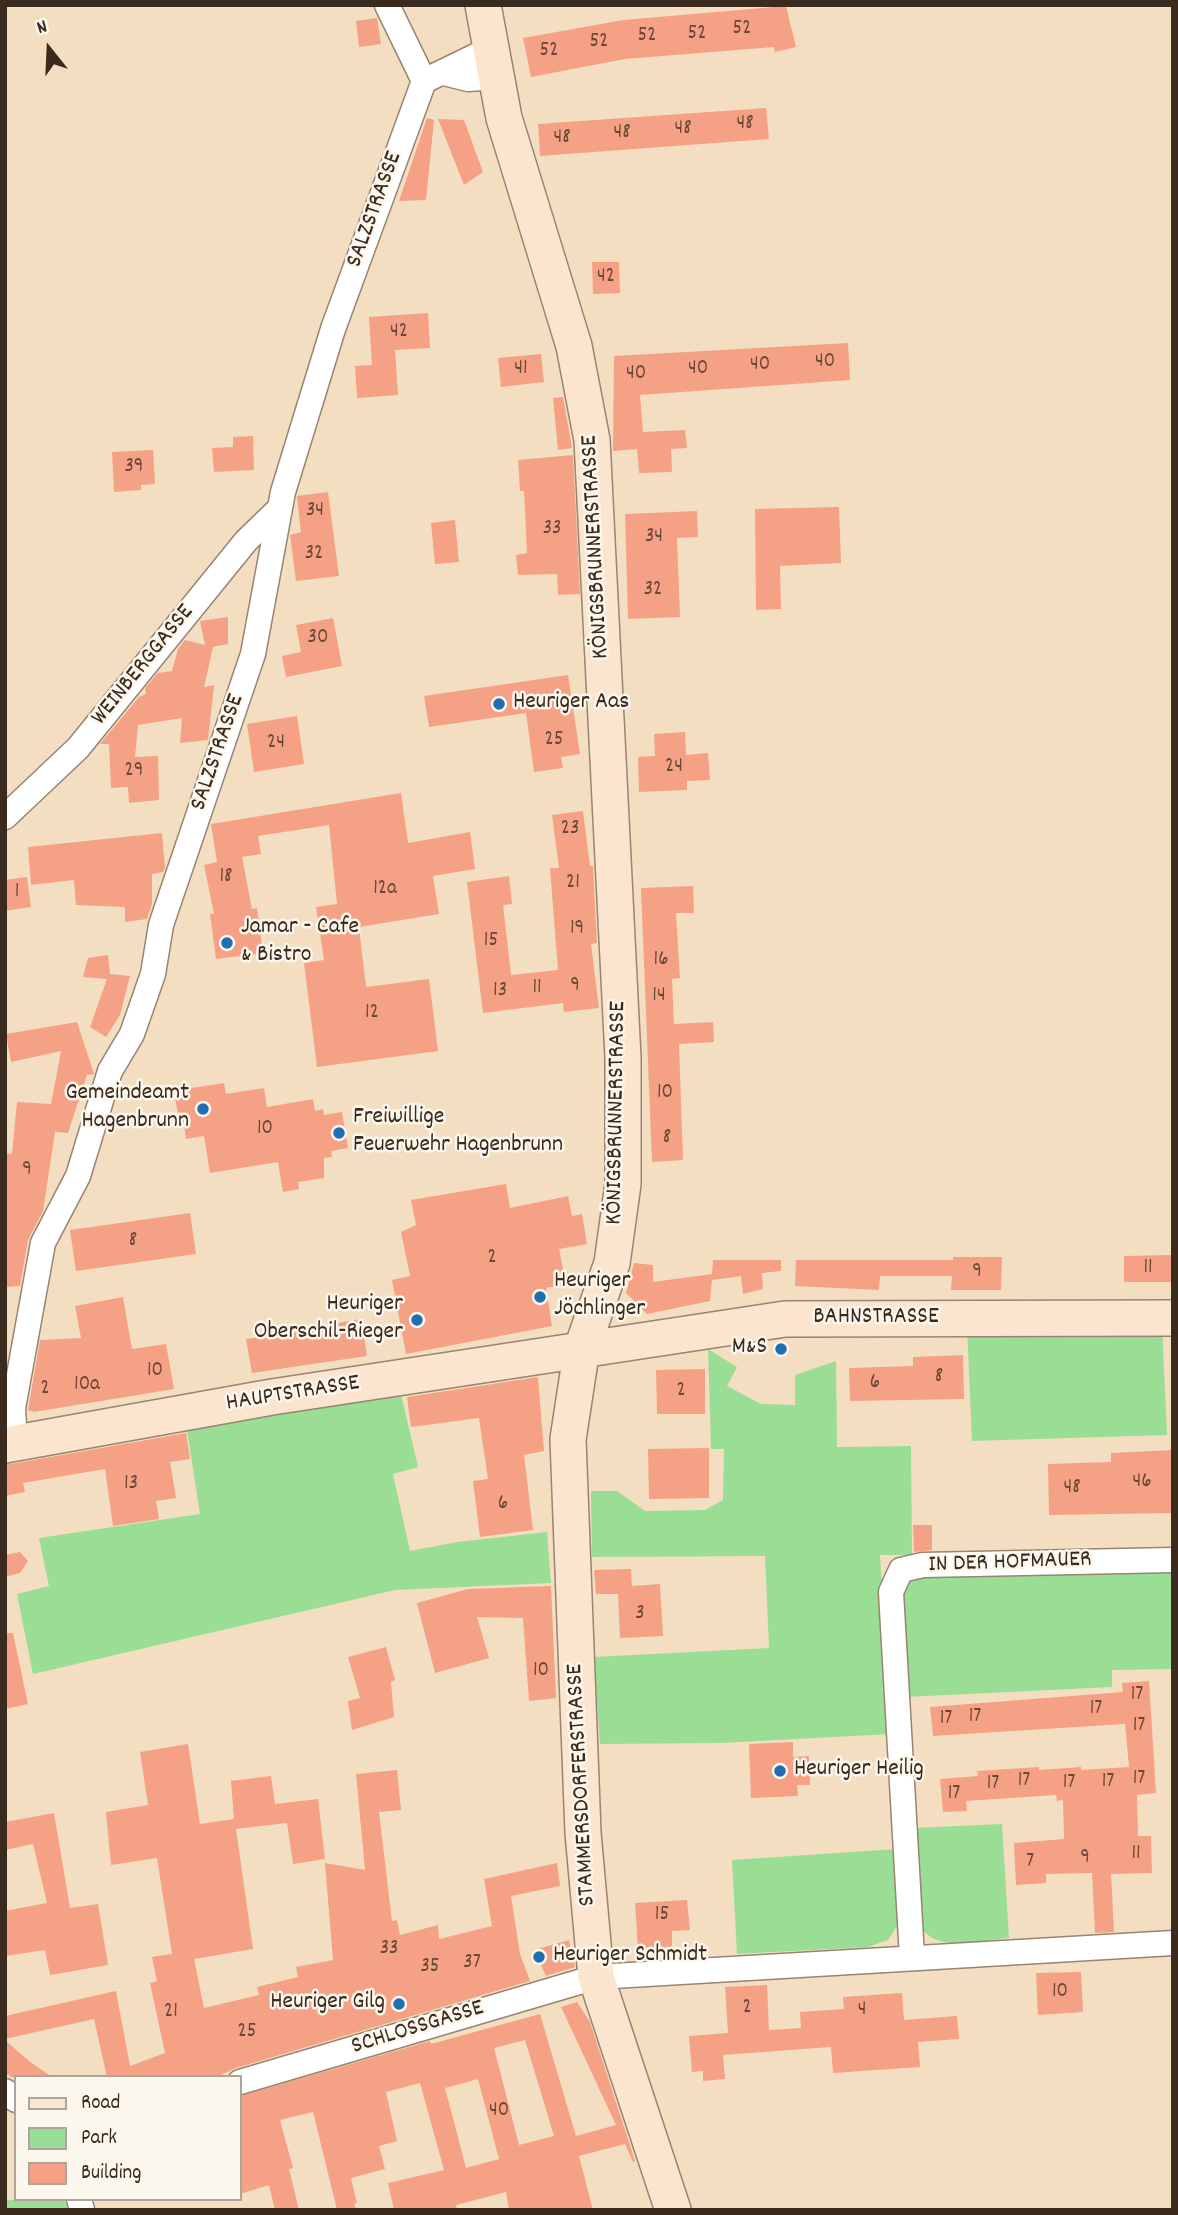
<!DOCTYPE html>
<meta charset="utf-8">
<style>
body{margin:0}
#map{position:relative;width:1178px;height:2215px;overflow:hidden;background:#f4dec1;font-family:Dekko,sans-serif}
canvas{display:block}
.frame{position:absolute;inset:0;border:7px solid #3b2a1e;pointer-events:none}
.legend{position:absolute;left:14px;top:2075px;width:228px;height:126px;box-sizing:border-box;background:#fbf7ec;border:2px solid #aea59a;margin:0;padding:9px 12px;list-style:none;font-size:21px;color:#3b2a1e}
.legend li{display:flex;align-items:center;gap:14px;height:35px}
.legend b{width:35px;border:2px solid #aea59a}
.north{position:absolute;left:14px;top:14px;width:70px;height:70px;-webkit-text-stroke:5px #fbf7ec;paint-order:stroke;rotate:342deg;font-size:19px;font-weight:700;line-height:28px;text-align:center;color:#3b2a1e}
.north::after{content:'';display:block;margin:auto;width:24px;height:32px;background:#3b2a1e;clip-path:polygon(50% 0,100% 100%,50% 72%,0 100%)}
</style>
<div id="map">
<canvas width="1178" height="2215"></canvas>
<div class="frame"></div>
<ul class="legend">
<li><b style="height:9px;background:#fbe5cf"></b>Road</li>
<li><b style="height:19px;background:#9add95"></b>Park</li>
<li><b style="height:19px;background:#f5a185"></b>Building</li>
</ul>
<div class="north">N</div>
</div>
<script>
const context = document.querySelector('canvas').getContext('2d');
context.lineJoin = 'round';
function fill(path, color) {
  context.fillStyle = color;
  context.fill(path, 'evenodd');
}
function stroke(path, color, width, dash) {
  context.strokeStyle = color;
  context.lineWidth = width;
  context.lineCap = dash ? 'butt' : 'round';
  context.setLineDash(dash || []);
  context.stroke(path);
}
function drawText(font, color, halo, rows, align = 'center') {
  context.font = font + ' Dekko,sans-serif';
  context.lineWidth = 5;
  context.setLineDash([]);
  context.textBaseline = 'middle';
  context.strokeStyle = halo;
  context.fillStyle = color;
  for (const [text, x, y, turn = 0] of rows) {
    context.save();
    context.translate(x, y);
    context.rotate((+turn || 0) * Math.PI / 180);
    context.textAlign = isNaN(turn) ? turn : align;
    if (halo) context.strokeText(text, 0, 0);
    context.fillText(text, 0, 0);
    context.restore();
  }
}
fill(new Path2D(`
 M967,1326H1162L1167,1435L972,1441Z
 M708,1349L737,1367L727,1386L761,1404L795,1405V1375L836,1361L837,1447L911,1446L912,1555H880L891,1734L721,1743L600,1744L594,1657L769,1648L765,1556L592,1557L591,1491H617L645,1511L705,1510L723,1500L724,1449H711Z
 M400,1390L418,1467L393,1474L410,1551L457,1542L547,1532L551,1583L395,1590L33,1674L17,1594L49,1586L39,1538L200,1514L186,1424Z
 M1173,1566V1669L1112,1670V1687L906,1697L900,1593L905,1583L913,1578Z
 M1002,1824L1009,1938C981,1940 934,1954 920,1925L914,1828Z
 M897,1849L899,1923L888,1940L868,1947L737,1954L732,1860Z
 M65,2199L68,2210H5V2200Z`), '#9add95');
fill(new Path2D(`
 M786,6L796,47L775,52L774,47L625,59L531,77L523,38L623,20Z
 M377,18L381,44L359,47L356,21Z
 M766,108L769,139L540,156L538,124Z
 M427,118L434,120L426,200L399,201Z
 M438,119L464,120L483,172L464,185Z
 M592,262H619L620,293L593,294Z
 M428,313L430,348L395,350L398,395L357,398L355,366L372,365L369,317Z
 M848,343L850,380L640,395L643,432L685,430L687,448L671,449L672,472L639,473L637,449L613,451L614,356Z
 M541,354L544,382L501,387L498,358Z
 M563,397L572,448L558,450L553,398Z
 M253,436L254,470L214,472L212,448L233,447V437Z
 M153,450L155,484L141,485V490L114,492L112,452Z
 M573,455L580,594L558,595L557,574L518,575L516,555L527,553L524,491H520L518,460Z
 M328,492L339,576L296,581L290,535L301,532L297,496Z
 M839,507L841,563L780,566L781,609L756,610L755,509Z
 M697,511L698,537L677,538L680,617L628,619L625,514Z
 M455,520L459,562L435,564L431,523Z
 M228,617V644L213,647L204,687L214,685L208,740L180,743L182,718L138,725L135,757L158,756L159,800L129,803L128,787L111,788L109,744H100L139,697L146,694L145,688L158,673L172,671L178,649L185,640L205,645L200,621Z
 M333,618L342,666L286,677L282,656L301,652L296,625Z
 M568,675L580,754L561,757L563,768L534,772L526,713L429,727L424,696Z
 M297,716L304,764L254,772L247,724Z
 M685,732L686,755L708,753L710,780L687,781V790L639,792L638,757L655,756L654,734Z
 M401,793L408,843L470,832L475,869L433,876L439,914L359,927L366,987L429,979L438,1051L317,1067L304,963L324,960L316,907L337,904L329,825L258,836L261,854L242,857L252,909L257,908L263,953L216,959L210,914H214L204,865L217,862L211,824Z
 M583,811L590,866H593L597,943L591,944L599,1008L564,1012L563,1003L483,1013L467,882L509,876L512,904L503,905L511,975L558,970L550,868H559L552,815Z
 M162,833L165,868L163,872L152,874V904L147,919L125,922V907L76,905L74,880L31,885L28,847Z
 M27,877L31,907L5,911V880Z
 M693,886L694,913H676L680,978L672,979L674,1024L713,1022L714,1042L679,1044L683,1160L652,1162L641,888Z
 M108,955L110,974L130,976L120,1015L106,1037L90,1027L107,979L83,977L88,958Z
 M77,1022L94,1074L87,1075L68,1133L55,1132L43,1211L28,1240L20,1286L5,1287V1153L12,1154L17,1102L51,1104L61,1051L11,1062L6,1034Z
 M224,1083L226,1094L264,1088L267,1107L313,1099L315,1111L323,1109L324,1115L342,1112L348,1148L331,1151L332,1157L324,1158V1178L298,1182L299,1189L283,1192L278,1162L210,1173L204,1136L186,1139L184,1124L180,1125L175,1098L180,1097L179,1090Z
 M506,1184L510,1208L568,1196L572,1216L582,1214L587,1244L559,1249L566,1284L546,1288L552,1326L406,1354L392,1280L410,1276L401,1232L416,1225L411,1200Z
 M190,1213L196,1254L76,1271L70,1230Z
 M1173,1255V1282H1124V1256Z
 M953,1257H1002L1001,1290H951L952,1276H880L879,1290L795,1286L796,1260H953Z
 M713,1260H781V1271L762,1273L763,1289L743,1294L741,1276L712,1280L710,1301L647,1314L626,1293L634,1263L653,1265V1282L712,1274Z
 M123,1297L132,1349L166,1344L174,1389L34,1412L28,1410L40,1340L81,1338L75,1306Z
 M361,1319L367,1356L252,1373L246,1339L327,1328L326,1325Z
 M963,1355L964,1399L850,1401L849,1368L913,1366V1357Z
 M705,1369V1414H657L656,1370Z
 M538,1377L544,1451L524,1455L533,1530L480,1537L473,1481L488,1479L479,1418L411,1427L407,1397Z
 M186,1433L190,1459L170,1462L176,1498L156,1501L159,1519L113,1526L105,1469L23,1483L25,1492L5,1496V1465Z
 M709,1448V1498L649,1499L648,1449Z
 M1173,1450V1513L1049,1515L1048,1464L1111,1462V1453Z
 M913,1525H932V1550L914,1552Z
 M20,1552L28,1561L20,1573L5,1577V1555Z
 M631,1569L632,1586L660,1584L663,1636L620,1638L618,1594H596L594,1570Z
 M551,1586L556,1698L529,1701L523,1618L477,1617L489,1658L435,1673L417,1603L468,1589Z
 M5,1633H13L28,1704L5,1709Z
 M386,1647L395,1680L391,1682L394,1717L352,1730L348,1701L360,1698L348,1657Z
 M1149,1681L1156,1793L1137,1795L1138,1836H1151L1152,1873L1111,1874L1114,1932L1095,1933L1092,1873L1046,1874V1883L1016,1885L1014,1843L1064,1839L1063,1800L1057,1801L1056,1795L966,1801L967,1811L943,1812L940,1779L978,1776L977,1771L1039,1767V1770L1081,1767V1770L1129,1767L1125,1724L933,1736L930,1707L1123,1692L1122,1683Z
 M793,1742V1757L809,1756L810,1785H797L798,1796L751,1798L749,1744Z
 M188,1744L200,1824L234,1819L231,1781L271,1776L275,1804L318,1799L325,1859L293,1864L287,1823L236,1829L253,1949L194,1959L204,2008L259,1995L257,1987L298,1977L296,1967L333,1960L325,1863L365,1870L356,1774L397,1770L401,1810L379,1812L392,1921L397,1920L400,1935L438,1925L439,1939L492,1926L484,1879L557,1863L560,1886L511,1896L520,1954L530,1981L236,2068L216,2077H107L94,2019L5,2039V2016L116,1991L130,2066L165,2053L150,1983L157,1981L152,1957L172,1954L157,1858L111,1865L106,1812L148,1805L140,1752Z
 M54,1813L70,1908L98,1904L108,1965L50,1975L45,1950L5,1956V1911L47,1903L33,1844L5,1850V1822Z
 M687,1900L690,1930L672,1931V1948L638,1950L635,1903Z
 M569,1940L575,1967L546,1976L534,1950Z
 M1081,1972L1083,2012L1038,2015L1036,1973Z
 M767,1985L769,2030L801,2028L800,2012L844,2009L843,1997L902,1993L904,2020L957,2016L959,2039L918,2042L920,2067L833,2073L831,2047L723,2055L725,2079L703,2081V2071L692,2072L689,2036L728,2033L725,1987Z
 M577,2002L590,2022L635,2161L633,2162L625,2144L579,2156L593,2210H509L506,2192L456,2205L457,2210H394L388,2183L444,2170L420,2083L386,2092L397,2141L379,2146L385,2169L351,2178L357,2203L354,2204L356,2210H337L313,2112L280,2120L293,2168L289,2169L299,2210H275L269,2185L240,2194V2096L430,2041L431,2044L540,2014L576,2136L616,2125L561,2007ZM525,2040L554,2136L519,2145L494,2048ZM478,2079L499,2159L466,2168L445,2088Z
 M5,2040L29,2061L52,2077H11L5,2072Z`), '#f5a185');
const street = new Path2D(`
 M387,5L424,81
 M444,73L468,79L495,77
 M5,817L78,748L246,541L278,510
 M15,1443L13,1408L43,1243L78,1176L110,1071L132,1034L153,974L161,925L253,654L283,492L333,329L424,81L490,49
 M912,1957L891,1592L901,1570L923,1565L1173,1560
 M240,2082L596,1977L1173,1943
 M5,2091L16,2100
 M79,2199L82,2210`);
const secondary = new Path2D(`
 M483,5L504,118L574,346L592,440L623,1058V1184L612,1263L582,1348L568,1439L583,1833L596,1977L673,2210
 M5,1445L272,1397L785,1319L1173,1318`);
stroke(street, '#988470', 27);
stroke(secondary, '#988470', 38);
stroke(street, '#fff', 24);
stroke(secondary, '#fbe5cf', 35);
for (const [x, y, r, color] of [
 [499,704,7,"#1f6fb2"],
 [227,943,7,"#1f6fb2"],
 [203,1109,7,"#1f6fb2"],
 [339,1133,7,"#1f6fb2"],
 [540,1297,7,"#1f6fb2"],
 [417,1320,7,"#1f6fb2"],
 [781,1349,7,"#1f6fb2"],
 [780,1771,7,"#1f6fb2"],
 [539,1957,7,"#1f6fb2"],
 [399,2004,7,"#1f6fb2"]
]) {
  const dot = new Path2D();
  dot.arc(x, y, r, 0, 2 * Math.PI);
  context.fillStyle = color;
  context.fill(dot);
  stroke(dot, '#fbf7ec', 2.5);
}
drawText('21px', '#6a4838', null, [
 ["52",742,30],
 ["52",697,35],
 ["52",647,37],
 ["52",599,43],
 ["52",549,52],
 ["48",745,125],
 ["48",683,130],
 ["48",622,134],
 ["48",562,139],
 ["42",606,278],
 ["42",399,333],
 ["40",825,363],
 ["40",760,366],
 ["41",521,370],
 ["40",698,370],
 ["40",636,375],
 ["39",134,468],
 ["34",315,512],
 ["33",552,530],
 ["34",654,538],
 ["32",314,555],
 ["32",653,591],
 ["30",318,639],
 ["25",554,741],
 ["24",276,744],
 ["24",674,768],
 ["29",134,772],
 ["23",570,830],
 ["18",226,878],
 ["21",573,884],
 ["12a",385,890],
 ["1",17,893],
 ["19",577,930],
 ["15",491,942],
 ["16",661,961],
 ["9",575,987],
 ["11",537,989],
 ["13",500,992],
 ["14",659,997],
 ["12",372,1014],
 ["10",665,1094],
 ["10",265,1130],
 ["8",667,1139],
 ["9",27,1171],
 ["8",133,1242],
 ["2",492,1259],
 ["11",1148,1269],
 ["9",977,1273],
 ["10",155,1372],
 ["8",939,1378],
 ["6",875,1384],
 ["10a",87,1386],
 ["2",45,1390],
 ["2",681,1392],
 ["46",1142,1483],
 ["13",131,1485],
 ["48",1072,1489],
 ["6",503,1505],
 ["3",640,1615],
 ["10",541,1672],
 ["17",1137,1696],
 ["17",1096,1710],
 ["17",975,1718],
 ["17",946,1720],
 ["17",1139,1727],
 ["17",1139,1780],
 ["17",1024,1782],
 ["17",1108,1783],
 ["17",1069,1784],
 ["17",993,1785],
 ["17",954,1795],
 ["11",1136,1855],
 ["9",1085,1859],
 ["7",1030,1863],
 ["15",662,1916],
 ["33",389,1950],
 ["37",472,1964],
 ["35",430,1968],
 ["10",1060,1993],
 ["2",747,2009],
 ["4",862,2011],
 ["21",171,2013],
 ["25",247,2033],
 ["40",499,2112]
]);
drawText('24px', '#3b2a1e', '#fbf7ec', [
 ["SALZSTRASSE",376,210,-70],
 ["KÖNIGSBRUNNERSTRASSE",597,547,-93],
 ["WEINBERGGASSE",144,666,-51],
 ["SALZSTRASSE",219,753,-71],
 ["KÖNIGSBRUNNERSTRASSE",618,1113,-89],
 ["BAHNSTRASSE",876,1319],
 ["HAUPTSTRASSE",293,1395,-9],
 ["IN DER HOFMAUER",1010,1564,-2],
 ["STAMMERSDORFERSTRASSE",583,1785,-93],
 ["SCHLOSSGASSE",418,2029,-17]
]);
drawText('24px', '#3b2a1e', '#fbf7ec', [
 ["Heuriger Aas",513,704],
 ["Jamar - Cafe",241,929],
 ["& Bistro",241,957],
 ["Gemeindeamt",189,1095,"right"],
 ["Hagenbrunn",189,1123,"right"],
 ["Freiwillige",353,1119],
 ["Feuerwehr Hagenbrunn",353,1147],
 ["Heuriger",554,1283],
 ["Jöchlinger",554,1311],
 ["Heuriger",403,1306,"right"],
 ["Oberschil-Rieger",403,1334,"right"],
 ["M&S",767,1349,"right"],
 ["Heuriger Heilig",794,1771],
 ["Heuriger Schmidt",553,1957],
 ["Heuriger Gilg",385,2004,"right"]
], 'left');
</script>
